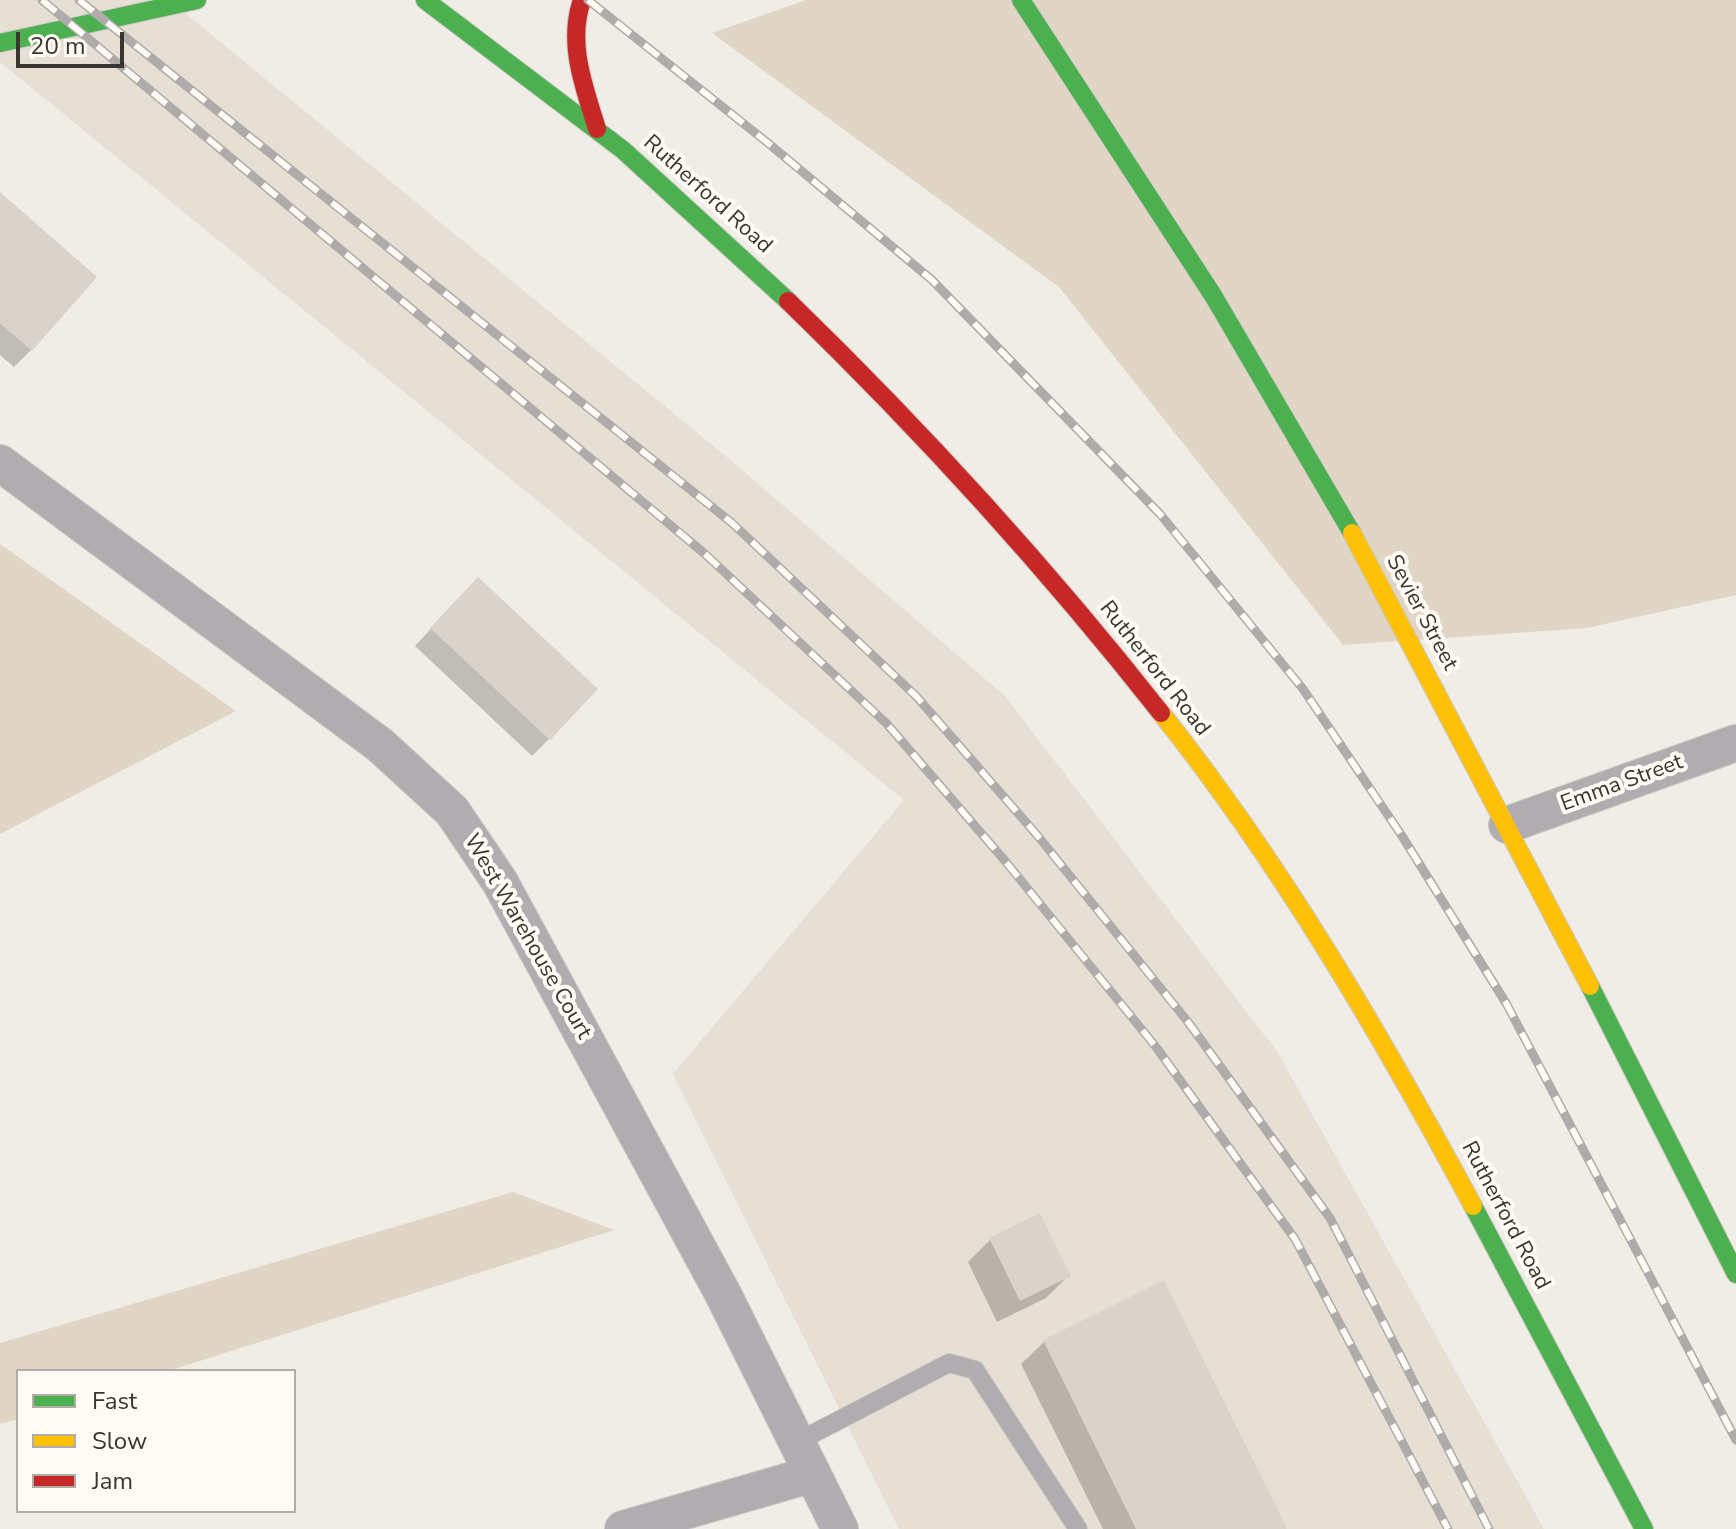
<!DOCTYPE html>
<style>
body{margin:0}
#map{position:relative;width:1736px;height:1529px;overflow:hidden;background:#f0ece6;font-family:"Nunito Sans",sans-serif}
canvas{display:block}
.legend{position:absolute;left:16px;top:1369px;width:280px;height:144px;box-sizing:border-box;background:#fffaf4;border:2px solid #b0aca6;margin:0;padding:10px 14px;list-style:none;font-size:24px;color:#393632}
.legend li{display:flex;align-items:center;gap:16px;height:40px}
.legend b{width:40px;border:2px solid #b0aca6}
.scale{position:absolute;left:16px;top:32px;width:108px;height:36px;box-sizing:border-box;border:4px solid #393632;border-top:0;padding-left:10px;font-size:24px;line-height:28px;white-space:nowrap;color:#393632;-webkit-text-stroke:6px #fffaf4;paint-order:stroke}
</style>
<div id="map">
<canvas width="1736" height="1529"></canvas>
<ul class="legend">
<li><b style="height:10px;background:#4caf50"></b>Fast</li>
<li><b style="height:10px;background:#ffc107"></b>Slow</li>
<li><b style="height:10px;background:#c62828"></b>Jam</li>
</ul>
<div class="scale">20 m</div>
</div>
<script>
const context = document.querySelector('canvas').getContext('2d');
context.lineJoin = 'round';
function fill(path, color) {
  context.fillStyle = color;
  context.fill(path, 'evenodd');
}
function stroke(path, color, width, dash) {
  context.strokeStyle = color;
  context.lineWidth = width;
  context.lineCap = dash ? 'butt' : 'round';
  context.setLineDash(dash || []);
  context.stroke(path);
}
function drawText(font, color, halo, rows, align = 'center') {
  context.font = font + ' "Nunito Sans",sans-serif';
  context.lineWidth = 8;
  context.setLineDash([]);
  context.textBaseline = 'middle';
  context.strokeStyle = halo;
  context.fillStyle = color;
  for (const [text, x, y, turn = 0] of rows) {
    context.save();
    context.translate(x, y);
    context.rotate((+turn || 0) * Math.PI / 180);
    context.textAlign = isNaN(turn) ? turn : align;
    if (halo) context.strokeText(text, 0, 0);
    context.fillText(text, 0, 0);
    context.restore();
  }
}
fill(new Path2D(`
 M0,0H169L722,453L1005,696L1278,1053L1544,1529H899L673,1074L904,800L0,62Z`), '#e7dfd3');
fill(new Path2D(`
 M806,0H1736V595L1587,628L1343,645L1059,287L712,33Z
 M0,544L236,711L0,834Z
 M513,1192L614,1230L168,1371H18V1419L0,1424V1343Z`), '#e1d6c6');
fill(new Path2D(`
 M0,195L31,350L14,367L0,355Z
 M461,596L549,739L532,756L415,646Z
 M990,1240L1068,1276L1046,1298L997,1322L968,1262Z
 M1163,1283L1285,1529H1103L1021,1364L1044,1342Z`), '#0003');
fill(new Path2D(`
 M0,192L97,277L32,351L0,323Z
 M478,577L598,689L550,740L430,628Z
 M1040,1213L1071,1276L1020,1301L989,1238Z
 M1164,1280L1287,1529H1136L1043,1340Z`), '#dad3c9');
const lane = new Path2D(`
 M797,1442L949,1363L975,1370L1078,1529`);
const street = new Path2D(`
 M0,463L380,745L452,811L500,882L723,1294L840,1529
 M1507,825L1736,743
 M623,1529L813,1474`);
const fast = new Path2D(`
 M425,0L623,150L788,301
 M1021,0L1214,297L1352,533
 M0,43L197,0
 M1590,986L1736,1274
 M1473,1206L1644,1529`);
const slow = new Path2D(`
 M1352,533L1590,986
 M1161,713C1282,865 1381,1035 1473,1206`);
const jam = new Path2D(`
 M582,0C567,44 584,86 597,129
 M788,301C922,431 1046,567 1161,713`);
stroke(lane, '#cbc8c3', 20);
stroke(street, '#cbc8c3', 38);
stroke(fast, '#cbc8c3', 20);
stroke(slow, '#cbc8c3', 20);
stroke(jam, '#cbc8c3', 20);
stroke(lane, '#b0adb0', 18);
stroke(street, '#b0adb0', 36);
stroke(fast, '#4caf50', 18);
stroke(slow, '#ffc107', 18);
stroke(jam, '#c62828', 18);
const rail = new Path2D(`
 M42,0L705,554L887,724L1006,862L1156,1047L1295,1239L1448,1529
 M79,0L732,523L916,696L1037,835L1188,1022L1330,1218L1489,1529
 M588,0L768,143L932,280L1160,514L1303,689L1402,836L1506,1003L1736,1440`);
stroke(rail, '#aeabaa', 9);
stroke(rail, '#fffaf4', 6, [18]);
drawText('22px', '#393632', '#fffaf4', [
 ["Rutherford Road",707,195,42],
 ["Sevier Street",1421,613,62],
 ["Rutherford Road",1154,669,52],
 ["Emma Street",1622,784,-20],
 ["West Warehouse Court",527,937,60],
 ["Rutherford Road",1505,1216,62]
]);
</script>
